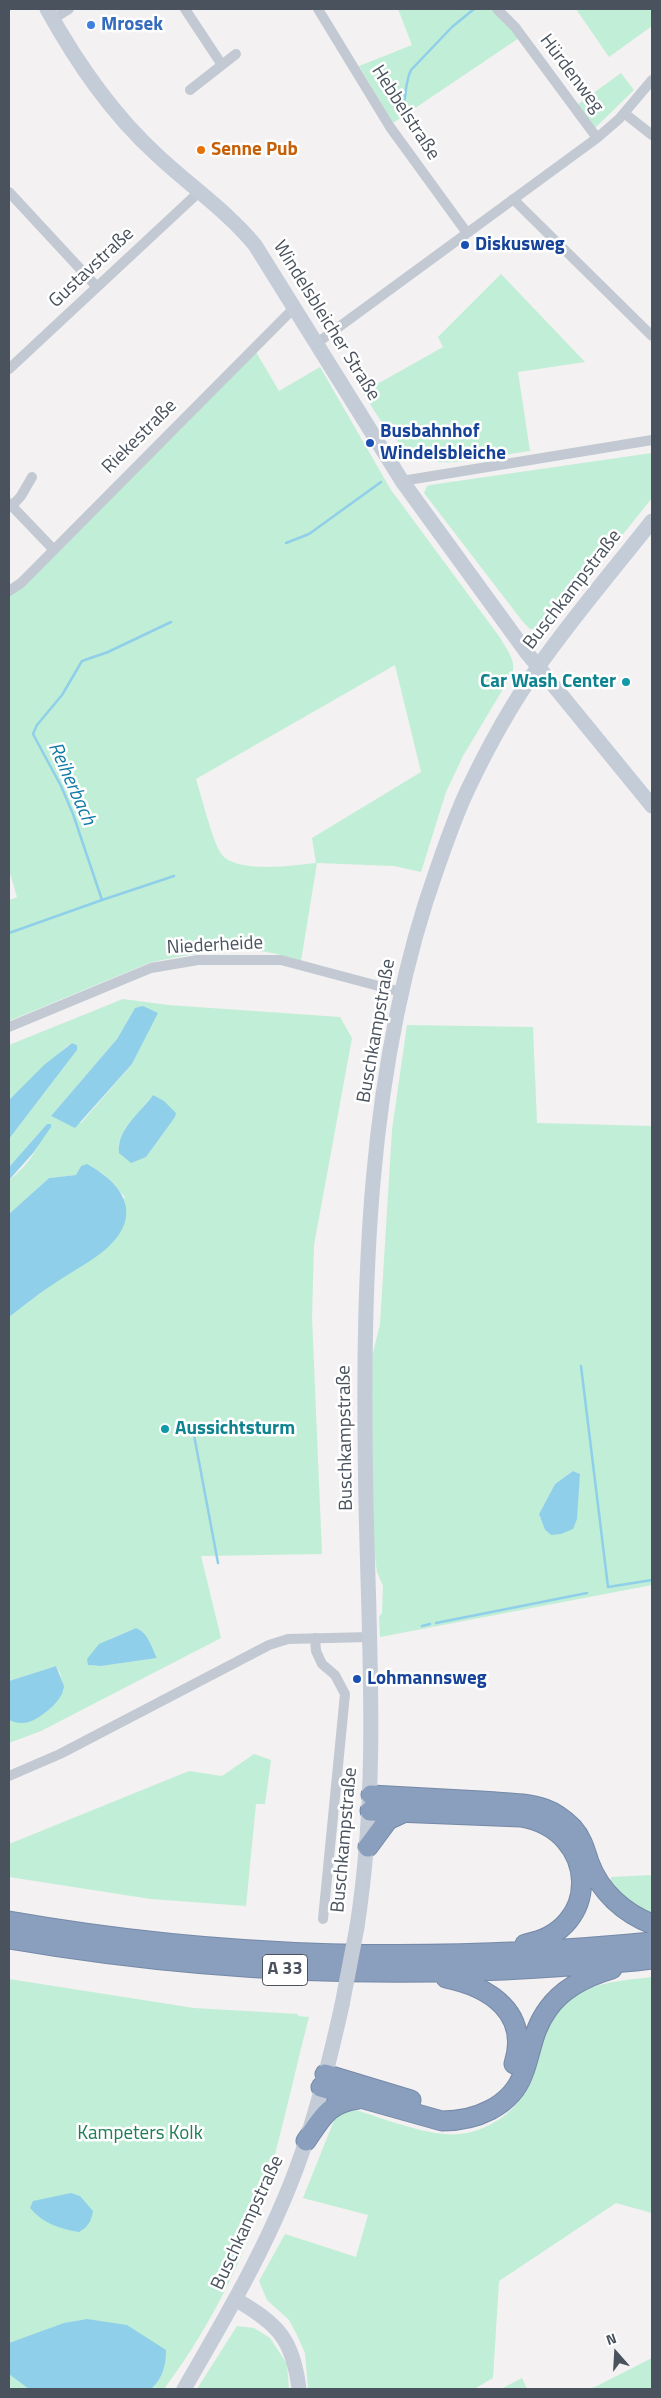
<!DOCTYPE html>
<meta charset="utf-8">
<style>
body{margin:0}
#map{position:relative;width:661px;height:2398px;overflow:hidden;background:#f3f1f1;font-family:"Titillium Web",sans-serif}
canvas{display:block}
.frame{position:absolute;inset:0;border:10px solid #49525d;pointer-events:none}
.north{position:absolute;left:591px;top:2328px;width:50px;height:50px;-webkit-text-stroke:4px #fff;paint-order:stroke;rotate:341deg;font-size:14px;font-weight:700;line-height:20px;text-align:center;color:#49525d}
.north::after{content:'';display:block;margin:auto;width:18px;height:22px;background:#49525d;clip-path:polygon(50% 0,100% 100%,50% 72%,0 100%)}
</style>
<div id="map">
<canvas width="661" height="2398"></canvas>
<div class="frame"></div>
<div class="north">N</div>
</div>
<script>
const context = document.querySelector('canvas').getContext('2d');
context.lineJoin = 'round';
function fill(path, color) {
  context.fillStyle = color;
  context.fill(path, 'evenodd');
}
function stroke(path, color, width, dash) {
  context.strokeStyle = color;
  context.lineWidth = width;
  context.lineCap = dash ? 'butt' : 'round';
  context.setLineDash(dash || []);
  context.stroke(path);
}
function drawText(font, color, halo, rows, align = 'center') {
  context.font = font + ' "Titillium Web",sans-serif';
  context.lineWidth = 5;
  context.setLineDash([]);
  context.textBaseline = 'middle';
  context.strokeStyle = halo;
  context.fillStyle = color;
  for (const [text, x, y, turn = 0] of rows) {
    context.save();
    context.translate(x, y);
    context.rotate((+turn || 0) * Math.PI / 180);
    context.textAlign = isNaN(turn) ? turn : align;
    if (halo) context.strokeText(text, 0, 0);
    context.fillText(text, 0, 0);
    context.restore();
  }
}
fill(new Path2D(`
 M398,9H495L519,38L393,123L359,66L412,45Z
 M576,9H652V26L609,57Z
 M621,73L634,90L594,129L577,105Z
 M501,274L585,362L518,372L530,451C438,464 415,484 363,392L443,347L438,337Z
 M256,352L279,391L320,367L391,490L501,639C507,651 517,661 512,674L463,756L446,792L421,872L394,866L317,863L301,961C290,958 279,954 267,952C235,947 181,955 149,963L9,1021V900L17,897L9,870V595ZM395,665L421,772L312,838L316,863C295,865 233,875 220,852C211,836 202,798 196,779Z
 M652,453V498L554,620L539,629H530L523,622L424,493L427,486L430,485Z
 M123,999L168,1005L340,1017L352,1038L314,1245L312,1317L322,1554L201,1556L221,1638L41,1731L9,1743V1720C32,1729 53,1709 64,1690L60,1673L56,1666L9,1681V1317L52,1284L125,1197L101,1172L81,1166L76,1175L49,1178L9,1214V1180C27,1167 42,1145 47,1124L9,1167V1139L77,1050V1045L72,1043L67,1046L9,1100V1045ZM135,1008L157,1013L132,1064L81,1123L62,1121L51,1116L117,1039ZM153,1095L162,1134L146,1157L118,1145L126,1127ZM136,1628C148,1632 152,1648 157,1658L101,1666L88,1665L110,1639Z
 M407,1025L533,1027L537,1123L652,1126V1585L380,1637L379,1617L382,1613L383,1586L377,1572L373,1543L370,1365L380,1324L392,1130ZM573,1471L580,1474L578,1492L551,1535L545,1530L539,1514L555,1484Z
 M254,1754L271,1760L265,1804H256L246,1906L151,1899L9,1877V1844L189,1771L222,1776Z
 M652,1875V1913L638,1909L611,1884V1877Z
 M652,1977V2213L616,2203L499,2281L493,2378L474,2389H308L305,2353L297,2335L289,2320L267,2300L259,2281L285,2234L356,2257L368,2215L303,2198L335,2118L349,2108C380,2117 413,2131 444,2134C484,2138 523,2110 534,2073C542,2049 542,2026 560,2007C584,1982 620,1981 652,1977Z
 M9,1979L194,2008L298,2014V2016L309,2017C292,2082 279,2148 258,2212C237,2274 203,2337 164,2389H9Z
 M237,2326L254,2328L270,2338L287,2364L289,2389H197Z
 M652,2358V2389H590L597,2386Z
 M522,2378L527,2389H501Z`), '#c1eed6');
fill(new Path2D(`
 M143,1006L158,1013L132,1064L75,1128L51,1116L117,1039L135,1008Z
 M72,1043L77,1045V1050L9,1139V1100L44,1065Z
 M153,1095L164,1101L176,1113L175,1117L146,1157L131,1163L119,1153C116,1130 141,1112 153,1095Z
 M47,1124H51V1127L34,1152L9,1180V1167Z
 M87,1164C124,1184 144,1216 106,1249C91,1262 71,1272 55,1283C39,1293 24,1306 9,1317V1214L49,1178L76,1175L81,1166Z
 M573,1471L580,1474L577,1519L573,1529L561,1534L551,1535L545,1530L539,1514L555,1484Z
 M136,1628C148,1632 152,1648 157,1658L101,1666L88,1665L87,1659L99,1644Z
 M56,1666L64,1686C64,1700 41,1718 29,1722C22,1724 15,1723 9,1720V1681Z
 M71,2193L80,2196L93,2211C91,2222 88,2227 79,2232C59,2229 43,2223 30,2208L33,2201Z
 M87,2319L127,2325L166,2350C166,2365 163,2378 151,2389H29L9,2374V2343L64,2323Z`), '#90cfea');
stroke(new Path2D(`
 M404,104C406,92 406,80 411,70L452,27L474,9
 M286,543L309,534L381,482
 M102,900L174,876
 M9,933L102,900L73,814L61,786L33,734L37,725L62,695L82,661L108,652L171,622
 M581,1366L608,1587L652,1580
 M194,1435L218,1563
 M436,1623L587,1593
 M422,1626L430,1624`), '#90cfea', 2.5);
const highway = new Path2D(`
 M371,1795C408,1797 444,1799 481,1801C502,1803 525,1802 545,1809C556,1813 565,1820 573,1828C582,1838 585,1850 589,1862C600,1892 624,1913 652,1924
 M370,1811L521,1817C599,1830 603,1931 525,1944
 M368,1847L388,1820L405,1812
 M9,1921C225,1959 434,1963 652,1942
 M9,1939C184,1969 362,1979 539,1968C577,1965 615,1964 652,1959
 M446,1978C490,1987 530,2013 514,2064
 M325,2074L411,2100
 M321,2087L442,2121C475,2121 511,2107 523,2074C532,2051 532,2031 548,2009C562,1989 588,1976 612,1969
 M306,2141C322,2118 328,2103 358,2099`);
stroke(highway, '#7589a9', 21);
stroke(new Path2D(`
 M185,9L222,65
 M318,9L390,127L467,233
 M497,9L515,27L597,138
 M53,19L69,9
 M190,90L236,54
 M624,113L652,135
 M9,192L97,287
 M513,199L652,336
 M317,343L597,138L619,119L652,80
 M9,369L199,192
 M402,481L652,440
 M9,503L54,550
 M12,506L21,496L32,477
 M9,591L21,583L295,307
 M9,1027L151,968L198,960H281L401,992
 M315,1638L316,1651L322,1664L335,1675L345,1694L323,1919
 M9,1776L60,1754L269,1645L288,1639L370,1637`), '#c2c9d2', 10);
stroke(new Path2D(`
 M47,9C77,63 111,113 157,155C189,185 227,211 255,245L402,481L527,653L652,806
 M357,1927C379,1786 369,1646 366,1504C362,1291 365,1068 438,866C447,840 456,814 468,789C488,747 511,705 538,667C573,617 614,569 652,521
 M235,2299C278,2324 293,2339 299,2389
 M184,2389C230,2310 278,2228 306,2141C321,2096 332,2050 342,2005`), '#c4ccd8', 15);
stroke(highway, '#8a9ebd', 19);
stroke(new Path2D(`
 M342,2005L357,1927`), '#c4ccd8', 15);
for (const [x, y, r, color] of [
 [91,25,5,"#3f7fe0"],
 [201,150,5,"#e8710a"],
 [465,245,5,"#1a4fb4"],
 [370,443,5,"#1a4fb4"],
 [626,682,5,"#0f9aa8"],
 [165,1429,5,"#0f9aa8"],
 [357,1679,5,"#1a4fb4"]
]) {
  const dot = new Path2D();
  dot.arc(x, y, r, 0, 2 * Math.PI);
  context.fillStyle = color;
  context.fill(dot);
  stroke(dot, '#fff', 2);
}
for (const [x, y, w] of [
 [285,1970,45]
]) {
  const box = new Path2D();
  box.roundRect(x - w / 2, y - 15.5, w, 31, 4);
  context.fillStyle = '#fff';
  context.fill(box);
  stroke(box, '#49525d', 1);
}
drawText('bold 18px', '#49525d', null, [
 ["A 33",285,1970]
]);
drawText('bold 19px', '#366cbe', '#fff', [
 ["Mrosek",101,25]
], 'left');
drawText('19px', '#49525d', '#fff', [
 ["Hürdenweg",571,74,53],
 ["Hebbelstraße",405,113,57],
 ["Gustavstraße",92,268,-43],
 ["Windelsbleicher Straße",326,321,58],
 ["Riekestraße",140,437,-45],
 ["Buschkampstraße",573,590,-52],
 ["Niederheide",215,946,-3],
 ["Buschkampstraße",377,1031,-80],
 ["Buschkampstraße",346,1438,-91],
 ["Buschkampstraße",345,1840,-85],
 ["Buschkampstraße",248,2223,-65]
]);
drawText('bold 19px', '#c56008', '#fff', [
 ["Senne Pub",211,150]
], 'left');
drawText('bold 19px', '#164399', '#fff', [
 ["Diskusweg",475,245],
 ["Busbahnhof",380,432],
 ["Windelsbleiche",380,454],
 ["Lohmannsweg",367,1679]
], 'left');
drawText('bold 19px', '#0d838f', '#fff', [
 ["Car Wash Center",616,682],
 ["Aussichtsturm",175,1429,"left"]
], 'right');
drawText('19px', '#1b7e55', '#fff', [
 ["Kampeters Kolk",140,2134]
]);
drawText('italic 20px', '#117ba8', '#fff', [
 ["Reiherbach",71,784,66]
]);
</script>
